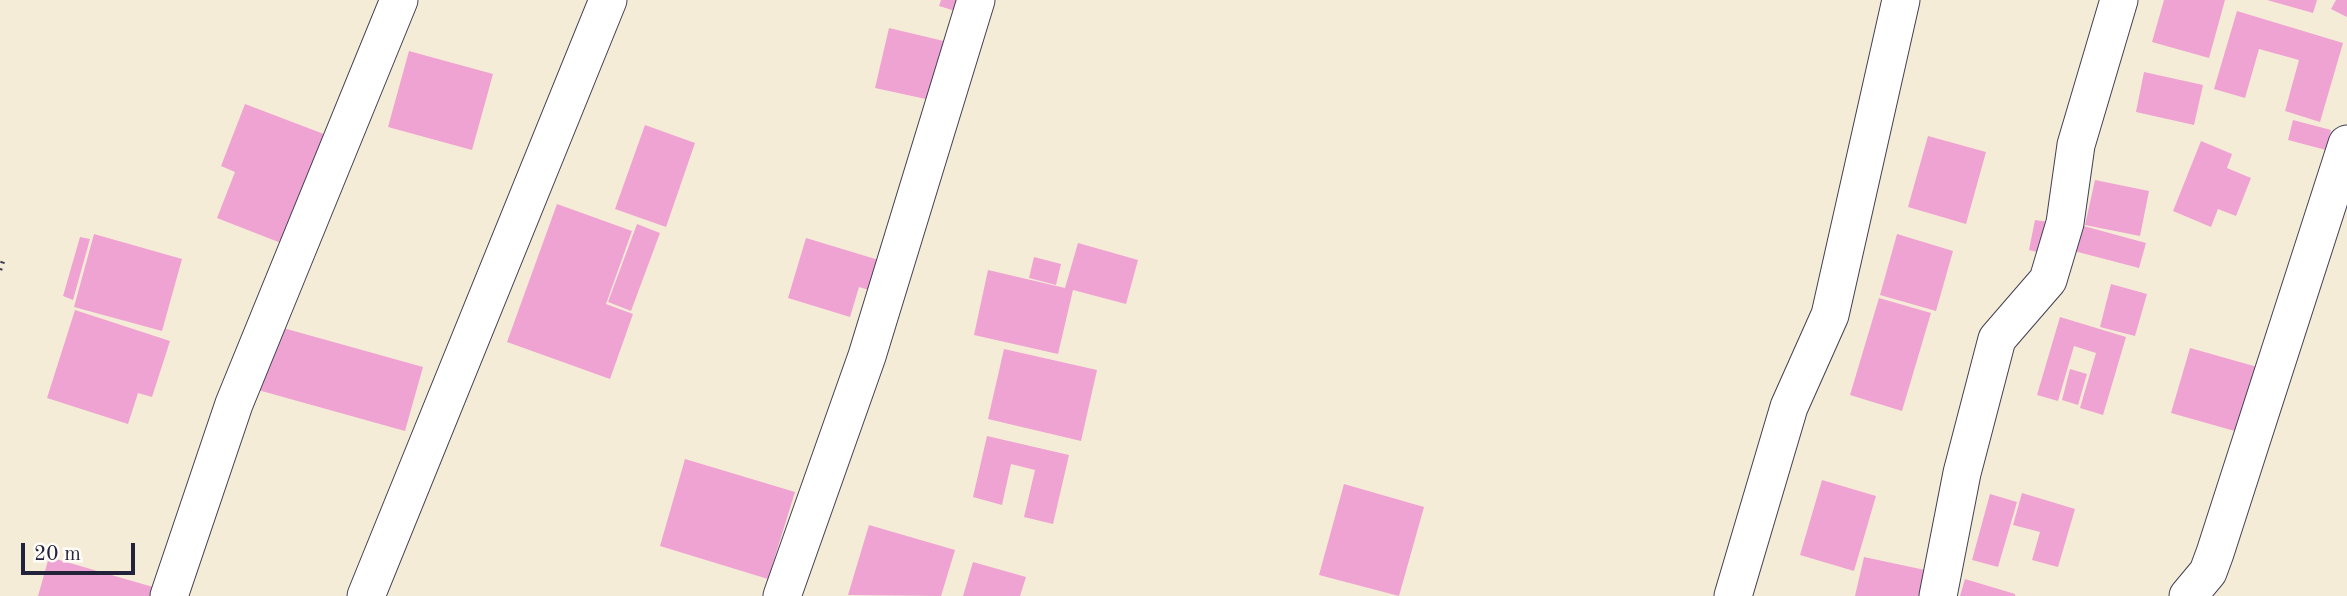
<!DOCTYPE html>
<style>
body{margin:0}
#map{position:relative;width:2347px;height:596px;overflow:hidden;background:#f5ecd8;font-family:"Old Standard TT",serif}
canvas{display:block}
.scale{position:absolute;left:21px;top:543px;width:114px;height:32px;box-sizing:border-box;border:4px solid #22223b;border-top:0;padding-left:9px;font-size:21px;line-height:24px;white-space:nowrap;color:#22223b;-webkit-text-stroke:5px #fdfcf7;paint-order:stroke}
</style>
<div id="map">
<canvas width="2347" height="596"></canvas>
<div class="scale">20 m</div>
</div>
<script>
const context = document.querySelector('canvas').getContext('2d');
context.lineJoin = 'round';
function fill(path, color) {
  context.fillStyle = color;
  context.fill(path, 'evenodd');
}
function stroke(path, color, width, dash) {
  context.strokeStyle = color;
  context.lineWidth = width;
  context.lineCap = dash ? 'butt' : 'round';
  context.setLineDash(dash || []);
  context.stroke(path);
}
fill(new Path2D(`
 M941,0H969L965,14L939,6Z
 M2164,0H2225L2209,58L2152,42Z
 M2267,0H2317L2313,13Z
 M2336,0H2347V17L2331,9Z
 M2237,11L2343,43L2320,122L2285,111L2299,60L2259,49L2245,98L2214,89Z
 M889,28L948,42L935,101L875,88Z
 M409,51L493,74L472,150L388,127Z
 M2144,72L2203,85L2194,125L2136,112Z
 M245,104L329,136L286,245L217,218L235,172L221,166Z
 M2293,120L2331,130L2326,150L2288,140Z
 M645,125L695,143L666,227L615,209Z
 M1928,136L1986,152L1966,224L1908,207Z
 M2201,141L2232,154L2227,168L2251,178L2236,216L2218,209L2211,227L2173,211Z
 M2095,180L2149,191L2140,236L2085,225Z
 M557,204L632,231L606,304L633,314L610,379L507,342Z
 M2035,220L2055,223L2049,255L2029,250Z
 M637,224L660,233L631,311L608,302Z
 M2080,225L2146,243L2139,268L2074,251Z
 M94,234L182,259L162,331L74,307Z
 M1897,234L1953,251L1936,311L1880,295Z
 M80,237L90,239L73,300L63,296Z
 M806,238L882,261L872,291L859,287L850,317L788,298Z
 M1078,243L1138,260L1126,304L1073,290L1058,354L974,335L988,270L1065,288Z
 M1034,257L1061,264L1056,285L1029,278Z
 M2111,284L2147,294L2135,336L2100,327Z
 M1879,298L1931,313L1902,411L1850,395Z
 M75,310L170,341L152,397L138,393L128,424L47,398Z
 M2060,317L2126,337L2103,415L2080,408L2096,353L2074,346L2058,401L2037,395Z
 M276,326L423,367L405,431L258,390Z
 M2190,348L2268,370L2249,435L2171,413Z
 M1004,349L1097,370L1081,441L988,419Z
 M2070,369L2087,374L2078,405L2062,400Z
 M987,436L1069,455L1053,524L1024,517L1035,470L1011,464L1002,505L973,497Z
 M685,459L795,492L768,579L660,546Z
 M1822,480L1876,496L1854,571L1800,555Z
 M1344,484L1424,507L1399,596L1319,575Z
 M2022,493L2075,509L2058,567L2032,560L2040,532L2013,525Z
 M1990,494L2017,502L1998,567L1972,560Z
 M869,525L955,550L941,596L848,595Z
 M49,557L153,587L150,596H38Z
 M1864,557L1939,573L1933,596H1855Z
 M973,562L1026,577L1020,596H963Z
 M1965,579L2015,594V596H1960Z`), '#efa3d2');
const minor = new Path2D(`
 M169,596L234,404L399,0
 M366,596L608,0
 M782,596L867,356L976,0
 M1733,596L1789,407L1830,315L1901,0
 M1938,596L1962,473L1997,339L2048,280L2065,223L2076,145L2119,0
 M2188,596L2208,572L2215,553L2347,144`);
stroke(minor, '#424053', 39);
stroke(new Path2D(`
 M0,270L4,258`), '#424053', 4.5, [2, 5]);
stroke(minor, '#fff', 37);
</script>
